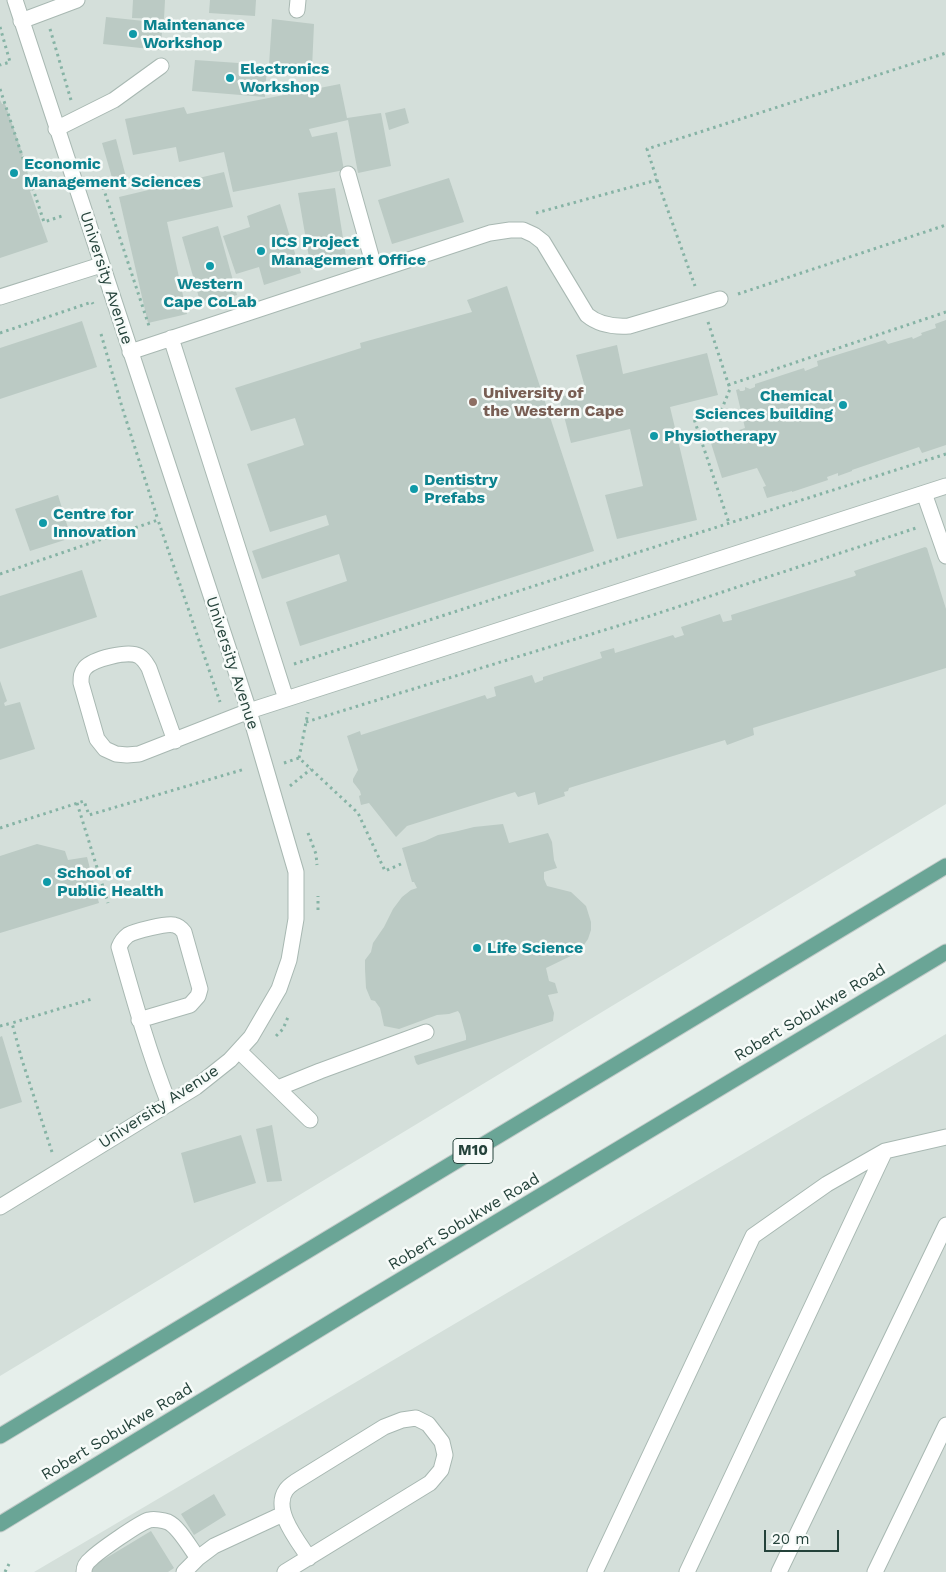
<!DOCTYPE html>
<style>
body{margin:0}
#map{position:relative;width:946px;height:1572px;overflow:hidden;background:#e6efeb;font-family:"Work Sans",sans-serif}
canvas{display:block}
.scale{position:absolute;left:764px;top:1530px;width:75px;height:22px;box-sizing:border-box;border:2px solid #24423a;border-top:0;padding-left:6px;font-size:15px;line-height:18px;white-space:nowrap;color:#24423a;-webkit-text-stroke:4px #f7fbf9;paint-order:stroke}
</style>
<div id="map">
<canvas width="946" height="1572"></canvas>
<div class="scale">20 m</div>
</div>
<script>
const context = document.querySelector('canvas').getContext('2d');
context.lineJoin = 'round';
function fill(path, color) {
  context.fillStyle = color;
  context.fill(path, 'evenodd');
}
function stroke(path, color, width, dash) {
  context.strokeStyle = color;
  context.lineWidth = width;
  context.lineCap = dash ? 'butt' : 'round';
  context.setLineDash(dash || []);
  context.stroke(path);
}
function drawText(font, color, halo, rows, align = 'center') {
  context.font = font + ' "Work Sans",sans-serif';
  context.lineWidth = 5;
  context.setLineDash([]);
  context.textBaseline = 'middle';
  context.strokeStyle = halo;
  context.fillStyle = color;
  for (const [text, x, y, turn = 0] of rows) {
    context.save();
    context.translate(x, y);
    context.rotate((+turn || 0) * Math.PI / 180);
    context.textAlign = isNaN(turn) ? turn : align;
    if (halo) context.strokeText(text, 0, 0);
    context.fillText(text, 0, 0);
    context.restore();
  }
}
fill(new Path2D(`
 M0,0H946V804L0,1376Z
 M946,1034V1572H34Z`), '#d4dfda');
fill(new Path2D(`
 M133,0H165L164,19L132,18Z
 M210,0H256L255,16L209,13Z
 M106,17L163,23L160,50L103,44Z
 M272,19L314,24L312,68L269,65Z
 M195,60L267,65L265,97L192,91Z
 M340,84L347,118L381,113L391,166L358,173L348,120L309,129L312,137L337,132L344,170L233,192L224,152L179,162L176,147L133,155L125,119L184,107L187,114Z
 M0,100L2,104H5L23,155H22L33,190L30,191L48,242L0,258Z
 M405,108L409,123L389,130L385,113Z
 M116,139L126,177L113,181L102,143Z
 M224,172L233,207L167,222L187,314L148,323L119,197Z
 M449,178L464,222L392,244L378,200Z
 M335,188L347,263L311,269L298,193Z
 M280,204L301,273L264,285L259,267L236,274L223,236L250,227L247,216Z
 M218,226L237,295L201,305L182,237Z
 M507,286L594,551L300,646L286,602L347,581L339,554L262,579L252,551L329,525L326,515L270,532L247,464L304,445L295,418L251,431L235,388L361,348L360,343L472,312L467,300Z
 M946,320V445L922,453L919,447L852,470V471L838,476V473L827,477L828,480L792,492V491L767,498L763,487L766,486L757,468L722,478L710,440L745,428L736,390L739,389L740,391H743L745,390V387L750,389L755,387V384L804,368L805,371L818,366L817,361L885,340L888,344L912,337L913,339L922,335L921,333L936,328L935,324Z
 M82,321L97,367L0,399V348Z
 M617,345L623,374L707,353L718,395L670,407L697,520L617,539L605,495L643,486L630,429L571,443L559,397L586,391L576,355Z
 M58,495L71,538L30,551L15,509Z
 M925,547L927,548L946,609V668L753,728L754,735L727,745L725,740L569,788L568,791L564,792L565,796L538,805L535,792L518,797L515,792L407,826L396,837L369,803L361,805L359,796L361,795L360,791L353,782V779L358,770L347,736L360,731L361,735L485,695L487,699L496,696L494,687L532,675L535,683L543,680V677L602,658L600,652L614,648L615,653L673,635L675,638L684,635L681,627L720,614L723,622L732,620L731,615L855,576L856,575L854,571Z
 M82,570L97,617L0,649V596Z
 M0,681L7,701L4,703L5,706L20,702L35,749L0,760Z
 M503,824L509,843L548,833L552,842L554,860L557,868L544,872V879L547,886L571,892L586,906L591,922V930L588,939L579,952L546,968L549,981L555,983L558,993L548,995L554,1013L553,1021L418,1065L416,1063L414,1056L466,1040V1036L460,1014L458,1011L449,1014L437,1015L399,1029L384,1026L380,1008L375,1001L371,1000L366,988L365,969V960L371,952L373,943L384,927L393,909L402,897L411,890L417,888L414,882H412L402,848L425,841L438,835L458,831L474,827Z
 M37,844L65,851L68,860L87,857L99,903L0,933V856Z
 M2,1036L22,1102L0,1109V1037Z
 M272,1125L282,1181L267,1182L256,1129Z
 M241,1135L256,1183L194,1203L181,1153Z
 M214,1494L226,1515L194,1535L181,1514Z
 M151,1531L174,1568L168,1572H90L88,1569Z`), '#bbcac4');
const minor = new Path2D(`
 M297,10L298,0
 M21,21L77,0
 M56,129L114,100L161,66
 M348,174L375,270
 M0,297L101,265
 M171,338L286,699
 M130,352L490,233L510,230H523L534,235L543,242L587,315C599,325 613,327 629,326L720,299
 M924,493L946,556
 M175,741L149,668C146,663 144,659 139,656C128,650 93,659 85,668C81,673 81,677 81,683L97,739L105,749L116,754L127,755L139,754L249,711L946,486
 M139,1020L190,1005L198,996L200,989L184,932C181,928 179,926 174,925C167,923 135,931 128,935C124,938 121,942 119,947C134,1000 149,1053 169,1104
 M239,1051L310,1120
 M278,1088L320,1071L426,1032
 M0,1207L196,1087L230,1060L251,1037L279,989L289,960L296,919V872L249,711L15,0
 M84,1572C84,1567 87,1562 91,1559C99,1551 139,1523 149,1520C154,1519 163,1520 168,1522C179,1527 190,1548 198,1558
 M184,1572L198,1558L214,1546L283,1514
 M285,1572L430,1483L441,1470L445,1455L442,1442L428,1424L416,1418L402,1420L384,1427L295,1482C292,1484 288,1487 286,1490C272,1510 298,1541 309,1558
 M595,1572L753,1236L827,1184L885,1151L946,1137
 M687,1572L885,1151
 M779,1572L946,1225
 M875,1572L946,1425`);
const major = new Path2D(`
 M0,1436L946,866
 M0,1524L364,1302L946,952`);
stroke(minor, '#a8b8b2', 17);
stroke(major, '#c2cac8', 17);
stroke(new Path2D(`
 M0,27L10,62L0,65
 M50,29L71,100
 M0,89L44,222L65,215
 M96,177L97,180L102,184L149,326
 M657,180L695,286
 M536,213L657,180L647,149L946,53
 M738,294L946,225
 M708,322L730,389L721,411L694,419L729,523
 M0,333L92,302L93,304
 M101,334L122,407L158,520
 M728,385L946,312
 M0,574L158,520L220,702
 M294,664L620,558L946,454
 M306,722L650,616L916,528
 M299,758L308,712
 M284,763L299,758L358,813L385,871L401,864
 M290,786L311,769
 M77,803L108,903
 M0,828L84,801L89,815L245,769
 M308,833L316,854L317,865
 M318,910V896
 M0,1026L12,1023
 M276,1036L283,1029L288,1017
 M52,1152L22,1060L12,1023L92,999
 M5,1572L9,1564`), '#86b3a5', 3, [2.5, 4]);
stroke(minor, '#fff', 15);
stroke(major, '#6aa596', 15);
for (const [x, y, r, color] of [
 [133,34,5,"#0f9aa8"],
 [230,78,5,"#0f9aa8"],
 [14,173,5,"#0f9aa8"],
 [261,251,5,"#0f9aa8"],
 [210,266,5,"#0f9aa8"],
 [473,402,5,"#8d6e63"],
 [843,405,5,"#0f9aa8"],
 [654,436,5,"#0f9aa8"],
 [414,489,5,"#0f9aa8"],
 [43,523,5,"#0f9aa8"],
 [47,882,5,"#0f9aa8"],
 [477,948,5,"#0f9aa8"]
]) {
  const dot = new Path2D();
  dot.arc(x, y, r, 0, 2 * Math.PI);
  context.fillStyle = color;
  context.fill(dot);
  stroke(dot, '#f7fbf9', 2);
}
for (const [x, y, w] of [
 [473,1151,40]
]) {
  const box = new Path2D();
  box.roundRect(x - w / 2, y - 12.5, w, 25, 4);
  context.fillStyle = '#f7fbf9';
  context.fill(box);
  stroke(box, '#24423a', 1);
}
drawText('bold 15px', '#24423a', null, [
 ["M10",473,1151]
]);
drawText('bold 16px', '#0d838f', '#f7fbf9', [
 ["Maintenance",143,25],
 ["Workshop",143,43],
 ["Electronics",240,69],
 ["Workshop",240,87],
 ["Economic",24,164],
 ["Management Sciences",24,182],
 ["ICS Project",271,242],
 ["Management Office",271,260],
 ["Western",210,284,"center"],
 ["Cape CoLab",210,302,"center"],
 ["Chemical",833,396,"right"],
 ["Sciences building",833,414,"right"],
 ["Physiotherapy",664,436],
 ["Dentistry",424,480],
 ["Prefabs",424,498],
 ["Centre for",53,514],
 ["Innovation",53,532],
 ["School of",57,873],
 ["Public Health",57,891],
 ["Life Science",487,948]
], 'left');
drawText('16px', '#24423a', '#f7fbf9', [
 ["University Avenue",106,278,72],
 ["University Avenue",232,663,72],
 ["Robert Sobukwe Road",810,1013,-31],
 ["University Avenue",159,1107,-33],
 ["Robert Sobukwe Road",464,1222,-31],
 ["Robert Sobukwe Road",117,1432,-31]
]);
drawText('bold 16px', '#785e54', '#f7fbf9', [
 ["University of",483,393],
 ["the Western Cape",483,411]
], 'left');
</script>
